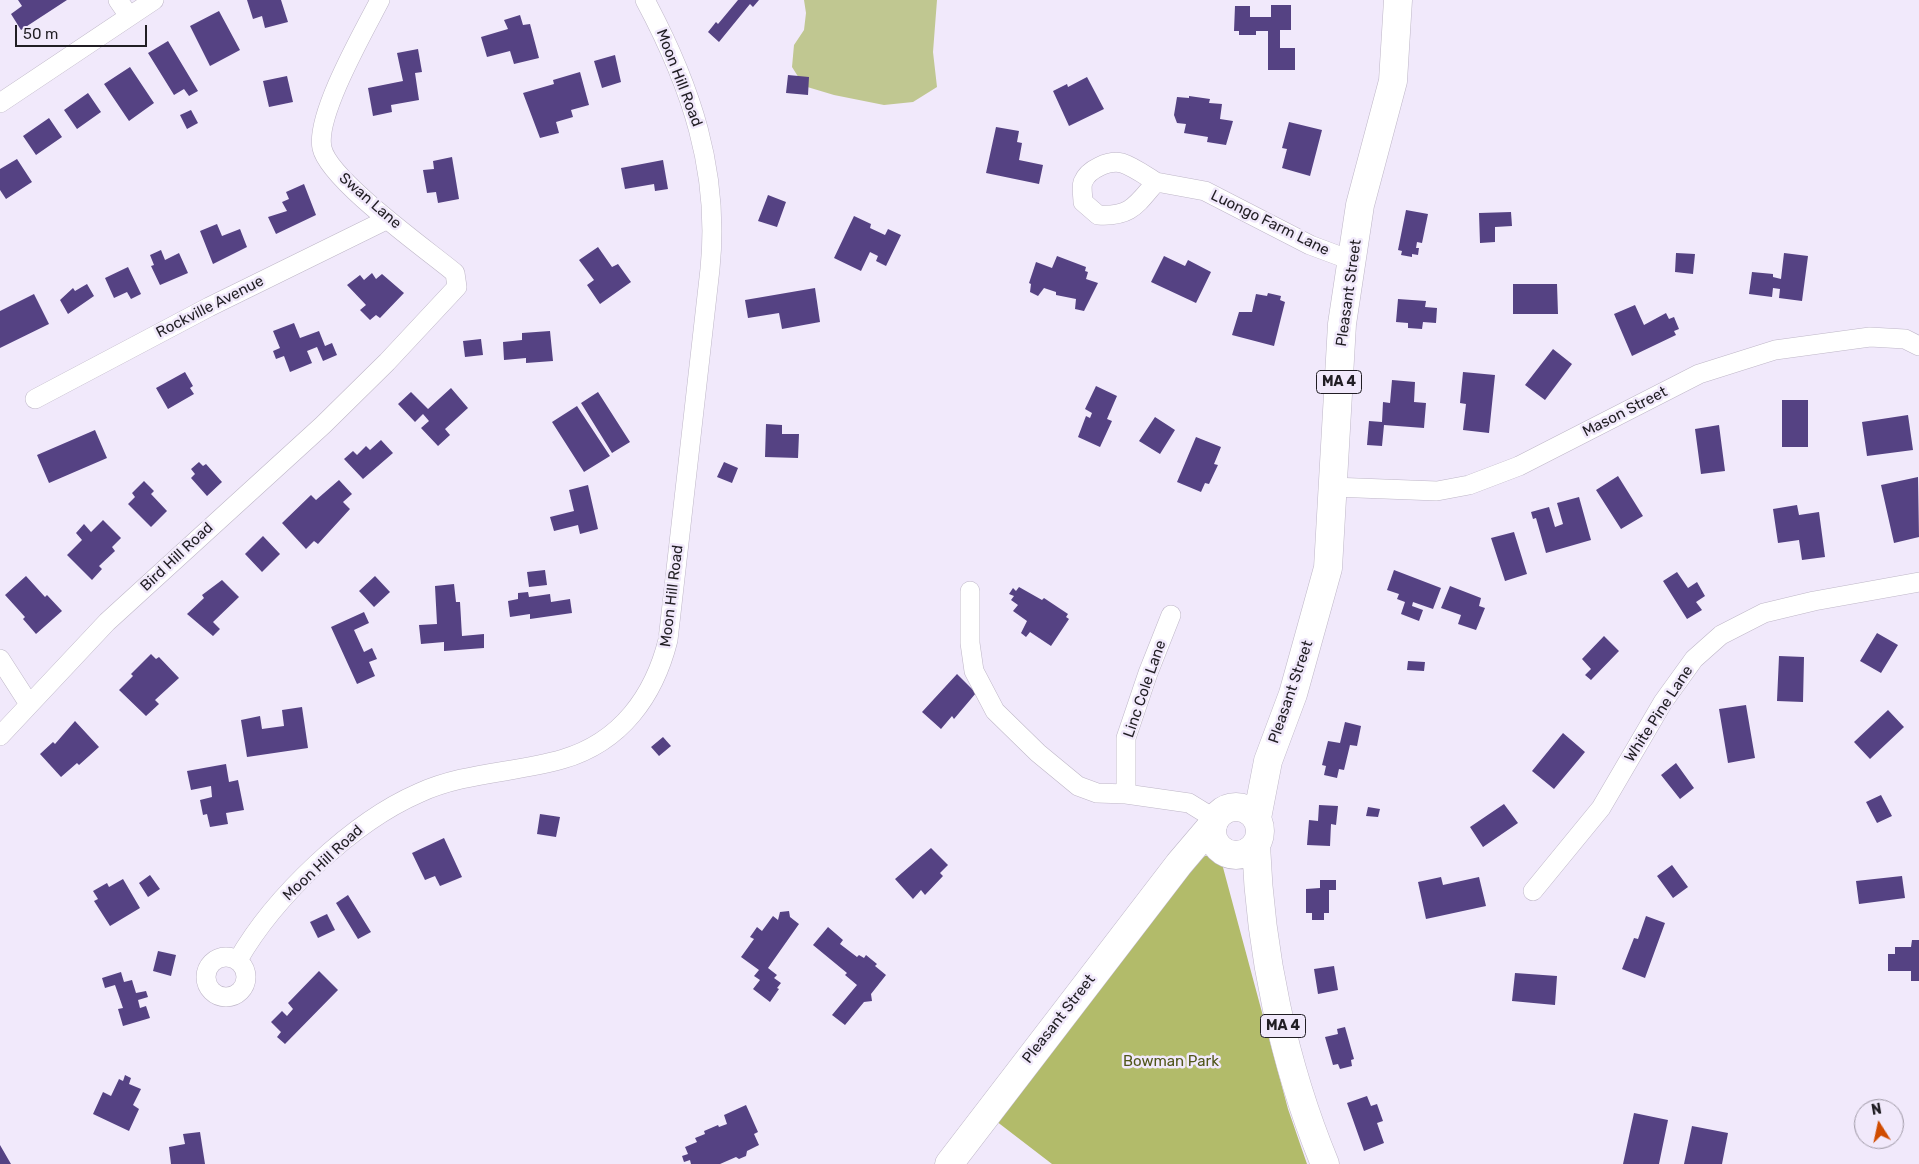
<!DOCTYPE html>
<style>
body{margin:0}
#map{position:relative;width:1919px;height:1164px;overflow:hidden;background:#f1e9fb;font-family:Rubik,sans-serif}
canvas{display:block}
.north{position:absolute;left:1854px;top:1099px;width:50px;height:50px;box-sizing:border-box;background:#f1e9fb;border:1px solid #9e98a5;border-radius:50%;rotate:350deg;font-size:14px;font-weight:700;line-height:20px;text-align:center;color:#211e24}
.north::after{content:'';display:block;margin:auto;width:18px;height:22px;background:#d04c00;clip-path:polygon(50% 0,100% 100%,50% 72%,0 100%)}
.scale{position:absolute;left:15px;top:25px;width:132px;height:22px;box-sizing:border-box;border:2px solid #211e24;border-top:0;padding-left:6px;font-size:15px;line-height:18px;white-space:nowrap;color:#211e24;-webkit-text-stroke:4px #f1e9fb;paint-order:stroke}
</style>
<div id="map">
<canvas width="1919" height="1164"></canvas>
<div class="north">N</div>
<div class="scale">50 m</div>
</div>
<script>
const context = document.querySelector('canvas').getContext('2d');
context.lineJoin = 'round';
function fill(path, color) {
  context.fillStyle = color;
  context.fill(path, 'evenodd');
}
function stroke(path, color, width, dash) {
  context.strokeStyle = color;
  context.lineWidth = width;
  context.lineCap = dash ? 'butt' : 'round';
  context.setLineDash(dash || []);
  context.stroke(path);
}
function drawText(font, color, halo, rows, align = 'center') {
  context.font = font + ' Rubik,sans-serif';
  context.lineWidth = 5;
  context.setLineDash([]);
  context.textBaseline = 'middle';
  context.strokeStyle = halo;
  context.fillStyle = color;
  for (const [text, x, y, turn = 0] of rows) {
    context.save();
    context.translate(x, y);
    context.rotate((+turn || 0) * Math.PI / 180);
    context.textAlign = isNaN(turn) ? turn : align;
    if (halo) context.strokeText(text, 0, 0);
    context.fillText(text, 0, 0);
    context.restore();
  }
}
fill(new Path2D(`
 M804,0H937L933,52L937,87L913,102L884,105L834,95L804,86L792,67L794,45L804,30L806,13Z`), '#c0c791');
fill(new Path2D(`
 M1205,856H1217L1221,860L1288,1109L1307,1164H1052L996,1121L1200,859Z`), '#b2bb6a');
fill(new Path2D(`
 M18,0H67L21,30L11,14L22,6Z
 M247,0H281L288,22L265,28L262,16L253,19Z
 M738,0H759L753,7L750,4L719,42L708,32L716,22L718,24Z
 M1271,5H1291V30H1280V48H1295V70H1268V31H1256V35H1239V31H1234L1235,6H1250V17H1271Z
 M219,11L240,50L210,66L190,26Z
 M520,15L523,25L530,24L539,58L514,64L510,51L487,57L481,37L508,29L504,20Z
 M168,41L198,91L189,96L184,89L174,95L148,53Z
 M418,49L422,72L415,73L419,100L391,105L392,112L373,116L368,88L403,81L397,53Z
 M615,55L621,82L602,88L594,61Z
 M130,67L154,103L129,121L104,84Z
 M580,72L589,105L571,110L573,117L556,122L559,133L540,138L523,93L554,84L553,80Z
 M788,75L809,77L808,95L786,93Z
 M287,76L293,102L269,107L263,81Z
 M1087,77L1104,109L1069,126L1053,91L1067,84L1068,87Z
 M88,93L101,112L77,129L64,110Z
 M1189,96L1210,99L1209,103L1222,104L1220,119L1233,121L1226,145L1207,142L1208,137L1184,133L1186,124L1177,123L1174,115L1177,97L1189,98Z
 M191,110L198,123L187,129L180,115Z
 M49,118L62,137L36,155L23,136Z
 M1289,122L1322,130L1310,176L1282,168L1287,149L1282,148Z
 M996,127L1019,131L1017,142L1022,143L1019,160L1043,165L1039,184L986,173Z
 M452,157L459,199L438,203L436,192L427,193L423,170L434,169L433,161Z
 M17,159L32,182L6,199L0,190V169Z
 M663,160L668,189L655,191L654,184L625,189L621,168Z
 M304,184L316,215L276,234L268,217L287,211L282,202L289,199L286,192Z
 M768,195L786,202L777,227L758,221Z
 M1406,210L1428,214L1422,243L1417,242L1416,248H1419L1418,255L1412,254V257L1401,255L1402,251L1398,250Z
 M1511,212L1512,226L1495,227V242L1480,243L1479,213Z
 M854,216L871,224L870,228L885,235L888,229L901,235L886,266L876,261L878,256L870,252L861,271L834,258Z
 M217,224L222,236L240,229L247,247L213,264L200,231Z
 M598,247L612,267L618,264L631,282L600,304L587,285L594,280L579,260Z
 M161,250L165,260L179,253L188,273L160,285L151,266L154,265L150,255Z
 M1676,253L1695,254L1693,274L1675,272Z
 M1784,253L1808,256L1802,301L1779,298L1780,289L1773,288L1772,297L1749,294L1752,272L1773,274V277L1781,279Z
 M1057,256L1086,267L1085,271L1088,272L1086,279L1098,283L1084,311L1075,309L1076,299L1056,295V292L1044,288L1038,296L1030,292L1031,284L1029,283L1036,262L1052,268Z
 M1164,256L1185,266L1188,260L1211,272L1196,303L1151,282Z
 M128,267L141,294L131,299L127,292L114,298L105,278Z
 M372,273L376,279L382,274L404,293L380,318L376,315L370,320L360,310L366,305L347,285L360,275L364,280Z
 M87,284L94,296L68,314L60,300L73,288L75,291Z
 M1513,284H1557L1558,314H1513Z
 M815,288L820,322L782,329L779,313L748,318L745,300Z
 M1268,293L1281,296L1280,300L1285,302L1274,346L1232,335L1239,312H1252L1256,294L1267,296Z
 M34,294L49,324L0,348V311Z
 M1398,299L1426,301L1425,307L1437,308L1436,323L1423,322L1422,329L1408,328V323L1396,322Z
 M1635,305L1644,325L1666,313L1669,319L1674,317L1679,329L1674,331L1676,335L1632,356L1614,314Z
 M294,323L300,338L319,331L325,346L332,343L337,355L323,361L317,347L307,351L312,363L290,372L284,356L276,359L273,351L280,348L273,331Z
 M550,331L553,361L526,363V358L504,360L503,342L522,340V333Z
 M481,339L483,355L465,357L463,341Z
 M1553,349L1572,364L1545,400L1525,385Z
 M185,372L193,386L190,388L194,394L168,409L156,388Z
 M1463,372L1495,375L1489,433L1463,430L1466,404L1460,403Z
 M1392,380L1415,382L1414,402L1426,403L1424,428L1384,425L1382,446L1367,445L1369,421L1382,422L1383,402L1390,403Z
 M1096,386L1117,396L1107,419L1112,421L1100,447L1078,437L1086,416L1090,418L1092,413L1085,409Z
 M451,388L468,408L445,429L450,435L438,446L421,428L429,421L423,414L415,422L398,404L411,392L428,409Z
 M598,392L630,442L612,453L581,403Z
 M1782,400H1808V447H1782Z
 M577,406L610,456L584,472L552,422Z
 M1908,415L1913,450L1867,456L1862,422Z
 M1155,417L1175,430L1160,454L1139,441Z
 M766,424L782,425V434H799L798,458L765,457Z
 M1719,425L1725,471L1701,474L1695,429Z
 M95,430L107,458L49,483L37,455Z
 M1196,437L1221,447L1214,464L1218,465L1209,484L1205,483L1201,492L1177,482Z
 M381,440L393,453L363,479L344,459L353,451L357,455L366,446L370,450Z
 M199,462L203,466L206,464L222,482L207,496L191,478L195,474L191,469Z
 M724,462L738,468L732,483L717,477Z
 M1618,476L1643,516L1621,529L1596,490Z
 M1918,477L1919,537L1894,543L1881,485Z
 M339,480L352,494L343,502L350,509L318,544L314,541L306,549L282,523L311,495L316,500Z
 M144,481L154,491L151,494L167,511L151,527L128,504L135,497L132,493Z
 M588,485L598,529L580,534L578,525L554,531L550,517L574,511L569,490Z
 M1579,497L1591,540L1546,553L1536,518L1533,519L1531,512L1549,507L1555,527L1563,524L1557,503Z
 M1797,505L1799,515L1819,512L1825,557L1802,560L1799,540L1778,543L1773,509Z
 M103,520L121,538L112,547L115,551L99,566L102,569L92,580L67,555L82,540L76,533L84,524L91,532Z
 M1514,532L1527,574L1505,581L1491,538Z
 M263,536L280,554L262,572L245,554Z
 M545,570L547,585L529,587L527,572Z
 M1394,570L1441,588L1433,609L1413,602L1412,606L1423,610L1419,621L1401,614L1405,602L1397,599L1399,594L1387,590Z
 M1677,572L1688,588L1697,582L1705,596L1696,602L1702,610L1687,619L1663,581Z
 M26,576L45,597L47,595L62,611L36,634L23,619L25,617L5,595Z
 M375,576L390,592L374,607L359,591Z
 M222,580L239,597L213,622L220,629L213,636L187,614L204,598L202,595Z
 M454,584L456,602H460L462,636L484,634V648L444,651V642L421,644L419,625L437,624L435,586Z
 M1450,586L1481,598L1479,606L1485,608L1476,630L1458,624L1461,615L1441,608Z
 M1019,587L1042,600L1044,598L1068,614L1066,617L1069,619L1051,646L1030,632L1026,637L1021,633L1027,621L1013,611L1018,605L1011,600L1014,596L1009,594L1013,588L1016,591Z
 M528,592L529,597L550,594L551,602L570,599L572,613L530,619V614L510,617L508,601L518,599V593Z
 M364,612L369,623L354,630L364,652L372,648L377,659L369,662L375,676L357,684L331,627Z
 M1877,633L1898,645L1881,673L1860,661Z
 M1604,636L1619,651L1591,680L1585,675L1591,669L1582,659Z
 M151,654L156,659L159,657L179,678L155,700L159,704L146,716L119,690L133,676L131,674Z
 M1779,656L1804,657L1803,702L1777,701Z
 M1408,661L1425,662L1424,671L1407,670Z
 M957,674L976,693L954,719L952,716L941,729L922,712Z
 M1746,705L1755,758L1728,763L1719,709Z
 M302,707L308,748L247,757L241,720L260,716L262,729L284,726L282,710Z
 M1888,710L1904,727L1870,759L1854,742Z
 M75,721L99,747L79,765L77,763L61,777L40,754L53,742L55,744Z
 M1345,722L1361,726L1357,746L1350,745L1344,770L1339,769L1337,778L1324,775L1326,766L1322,765L1328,741L1340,743Z
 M1563,733L1585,752L1554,789L1532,771Z
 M663,737L671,746L659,756L651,747Z
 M1676,763L1694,788L1680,799L1661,775Z
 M226,764L229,782L238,780L244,810L226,813L228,824L210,827L207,814L203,815L200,800L212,797L211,786L191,790L187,771Z
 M1881,795L1892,816L1877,823L1866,802Z
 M1504,804L1518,823L1483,847L1470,827Z
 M1319,805L1338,806L1336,825L1331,824L1330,846L1307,845L1309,820L1318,821Z
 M1368,807L1380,809L1378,817L1366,816Z
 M540,814L560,817L556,837L537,834Z
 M444,838L462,877L440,886L435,876L425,880L412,853Z
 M931,848L948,865L940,873L943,876L925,895L921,890L913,899L895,879Z
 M1672,865L1688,887L1673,898L1657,876Z
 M150,875L160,889L148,897L139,883Z
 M1902,876L1905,898L1859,904L1856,881Z
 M1441,877L1443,885L1479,877L1486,906L1426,919L1418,882Z
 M123,879L140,908L110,926L94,901L98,899L93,891L107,883L109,887Z
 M1320,880H1336V890H1329V913H1324V920H1312V913H1306V889L1320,888Z
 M348,895L371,932L358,939L336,903Z
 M789,911L790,917L799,924L768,968L777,975L774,978L781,983L777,988L779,989L770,1002L753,989L760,980L754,976L759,970L741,957L754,939L750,937L757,927L762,931L773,916L778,920L780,912Z
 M327,914L335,930L318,938L310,922Z
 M1646,916L1665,923L1645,978L1622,969L1634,938L1638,939Z
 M828,927L843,940L840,944L857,957L859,955L864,958L866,955L877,964L875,966L886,975L871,994L872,1001L864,1002L845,1025L832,1015L857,985L845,975L847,973L813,945Z
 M1912,940H1919V981H1911V971H1888V954H1895V947H1911Z
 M158,951L176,955L171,976L153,971Z
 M1334,966L1338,990L1318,994L1314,969Z
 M319,971L338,990L285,1044L277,1037L281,1032L271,1022L282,1011L287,1016L293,1009L288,1003Z
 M121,972L124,982L132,980L136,993L146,991L148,997L138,1000L140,1008L146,1006L150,1018L123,1026L118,1009L123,1008L115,985L105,988L102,978Z
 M1515,973L1557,976L1555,1005L1512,1001Z
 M1345,1027L1354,1059L1351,1060L1352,1066L1340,1069L1338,1064L1333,1065L1325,1037L1338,1034L1337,1029Z
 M125,1075L131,1078L129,1084L141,1089L133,1105L139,1109L129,1131L93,1114L103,1092L111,1096L119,1079L123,1081Z
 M1367,1096L1371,1106L1377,1104L1383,1121L1377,1123L1384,1143L1364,1151L1347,1103Z
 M746,1105L758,1132L754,1134L759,1145L747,1151L746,1156L739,1159L736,1157L720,1164H691L690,1160L684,1162L682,1156L688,1154L685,1147L697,1142L695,1138L705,1134L704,1131L718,1125L719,1127L727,1124L724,1115Z
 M1634,1113L1668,1120L1659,1164H1623Z
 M1692,1126L1728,1133L1722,1164H1684Z
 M200,1132L205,1164H171L169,1147L185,1144L183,1134Z
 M0,1145L11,1164H0Z`), '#554283');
const street = new Path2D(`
 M118,0L129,16
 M0,103L154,0
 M1156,182C1146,176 1134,167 1122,163C1109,160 1088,169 1083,182C1081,187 1083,196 1083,202L1098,215C1131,217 1136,205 1156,182L1205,191L1310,245L1353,261
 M35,399L209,307L386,220
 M1332,487L1437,491L1469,485L1519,466L1699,374L1775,350L1870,337L1905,339L1919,346
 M970,591V643L974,671L995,711L1038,753L1078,786L1097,793L1126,794L1189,803L1215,819
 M0,659L29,704
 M0,736L107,622L323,425L387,362L457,287L455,273C426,249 329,180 322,148C315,116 364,31 380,0
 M1126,794V738L1148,673L1171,615
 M1533,891L1601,808L1663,702L1694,659L1721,635L1764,613L1814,601L1919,582
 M206 977a20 20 0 1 1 40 0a20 20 0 1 1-40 0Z
 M238,960C274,897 352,822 419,793C465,772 515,773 563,759C621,742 654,696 668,640L710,269C720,171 691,86 645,0`);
const secondary = new Path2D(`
 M949,1164L1179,864L1213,824`);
const primary = new Path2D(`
 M1212 831a24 24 0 1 1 48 0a24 24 0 1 1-48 0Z
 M1257,818L1268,761L1293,694L1328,568L1342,324L1360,205L1393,81L1398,0
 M1256,845C1260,952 1284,1065 1325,1164`);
stroke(street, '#beb6c7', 20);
stroke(secondary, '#beb6c7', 29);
stroke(primary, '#beb6c7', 29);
stroke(street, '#fff', 19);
stroke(secondary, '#fff', 28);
stroke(primary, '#fff', 28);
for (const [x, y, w] of [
 [1339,382,45],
 [1283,1026,45]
]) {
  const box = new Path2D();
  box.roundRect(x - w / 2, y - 11.5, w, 23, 4);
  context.fillStyle = '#f1e9fb';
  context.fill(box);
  stroke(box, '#211e24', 1);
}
drawText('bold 14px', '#211e24', null, [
 ["MA 4",1339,382],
 ["MA 4",1283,1026]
]);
drawText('15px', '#211e24', '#f1e9fb', [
 ["Moon Hill Road",679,78,69],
 ["Swan Lane",370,201,41],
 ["Luongo Farm Lane",1270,223,26],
 ["Pleasant Street",1349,293,-82],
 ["Rockville Avenue",210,307,-27],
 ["Mason Street",1625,412,-27],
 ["Bird Hill Road",177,557,-43],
 ["Moon Hill Road",672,596,-83],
 ["Linc Cole Lane",1145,689,-71],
 ["Pleasant Street",1291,692,-71],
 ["White Pine Lane",1659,714,-57],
 ["Moon Hill Road",323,863,-43],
 ["Pleasant Street",1059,1019,-52]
]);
drawText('15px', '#50561a', '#f1e9fb', [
 ["Bowman Park",1171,1062]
]);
</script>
